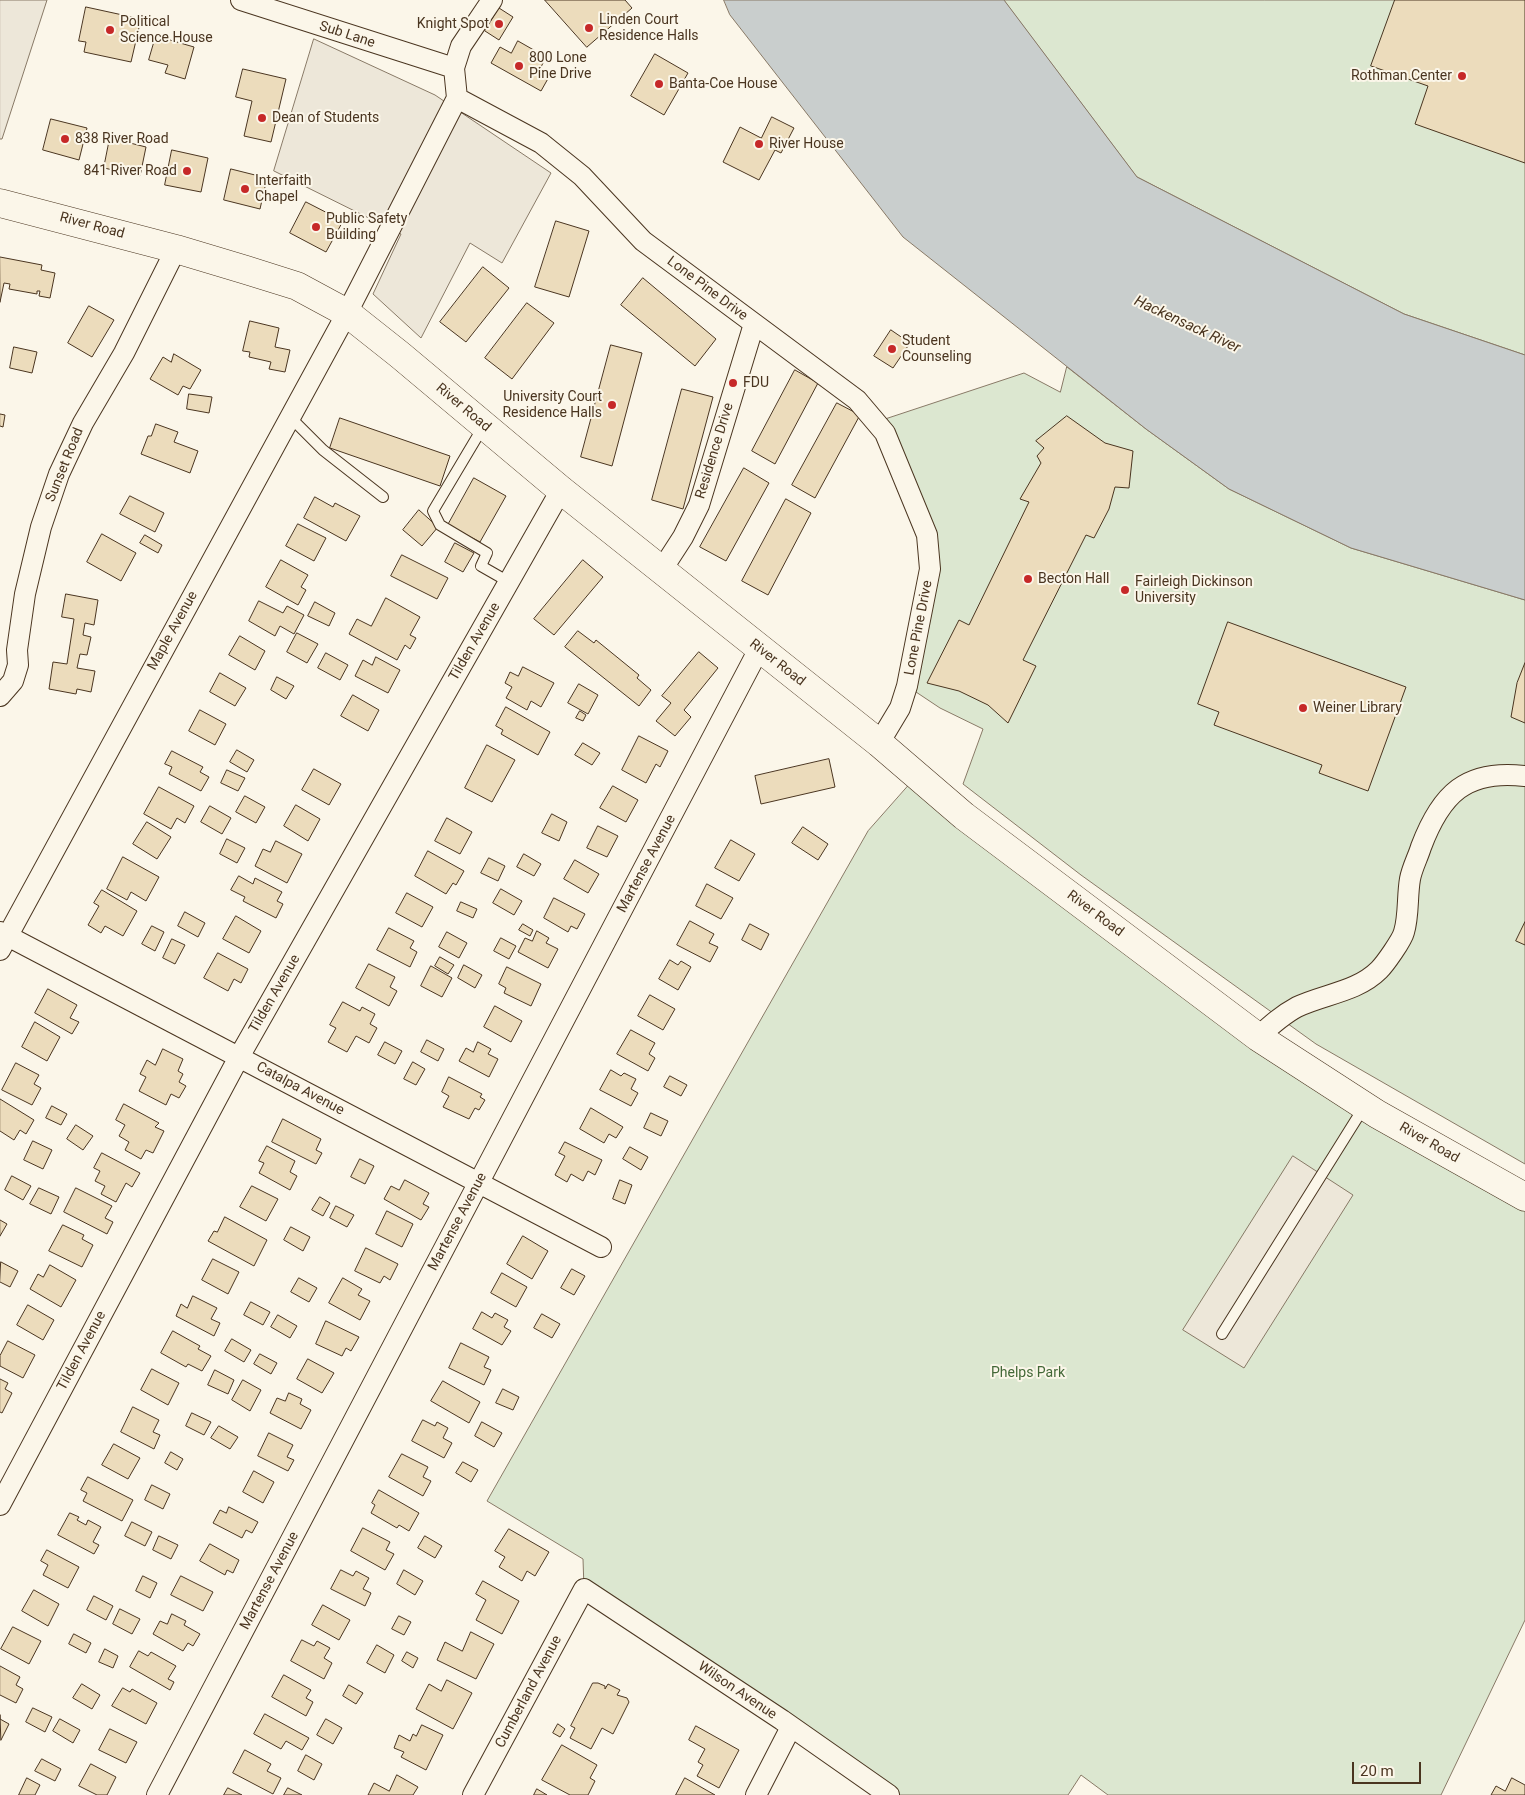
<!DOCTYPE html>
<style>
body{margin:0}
#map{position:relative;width:1525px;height:1795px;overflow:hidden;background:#fbf6e9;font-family:Roboto,sans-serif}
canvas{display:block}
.scale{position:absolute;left:1352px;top:1762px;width:69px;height:22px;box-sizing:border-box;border:2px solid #4a3520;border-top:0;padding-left:6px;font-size:15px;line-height:18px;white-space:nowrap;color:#4a3520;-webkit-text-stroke:4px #fbf6e9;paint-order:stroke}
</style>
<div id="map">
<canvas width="1525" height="1795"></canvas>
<div class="scale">20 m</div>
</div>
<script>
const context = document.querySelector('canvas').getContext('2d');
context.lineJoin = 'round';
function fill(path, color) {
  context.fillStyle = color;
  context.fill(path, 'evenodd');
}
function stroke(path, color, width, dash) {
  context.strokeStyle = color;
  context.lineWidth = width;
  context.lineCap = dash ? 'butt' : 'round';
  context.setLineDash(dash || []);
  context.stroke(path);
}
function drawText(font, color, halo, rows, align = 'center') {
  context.font = font + ' Roboto,sans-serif';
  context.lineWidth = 4;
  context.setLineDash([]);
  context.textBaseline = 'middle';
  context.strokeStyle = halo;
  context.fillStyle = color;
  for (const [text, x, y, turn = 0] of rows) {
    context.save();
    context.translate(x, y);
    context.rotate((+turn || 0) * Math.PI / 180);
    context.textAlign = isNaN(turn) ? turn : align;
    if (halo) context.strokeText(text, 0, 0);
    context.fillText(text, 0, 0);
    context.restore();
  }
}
const green = new Path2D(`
 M1004,0H1525V355L1404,314L1137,177Z
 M1067,367L1146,429L1229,489L1351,548L1525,600V1164L1316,1044L1081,875L963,784L983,729L940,708L907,686L930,569L876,422L1024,373L1060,392Z
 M917,776L1162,965L1525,1197V1620L1441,1795H1108L1081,1775L1068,1795H889L584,1589L583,1559L487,1501L868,831Z`);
fill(green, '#dce7d0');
stroke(green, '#887966', 1);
const parking = new Path2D(`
 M0,0H47L2,139H0Z
 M314,39L435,95L551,173L502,263L470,243L421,338L373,294L401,234L274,171Z
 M1293,1156L1353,1195L1244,1368L1183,1330Z`);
fill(parking, '#ede7d9');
stroke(parking, '#887966', 1);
const water = new Path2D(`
 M724,0H1004L1137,177L1404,314L1525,355V600L1351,548L1229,489L1146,429L903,237L730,15Z`);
fill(water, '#c9cecd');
stroke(water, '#887966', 1);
const building = new Path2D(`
 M545,0H625L632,8L587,47Z
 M1395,0H1525V163L1415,124L1428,86L1371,66Z
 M86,7L141,19L131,62L84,52L86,42L79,41Z
 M499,8L513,17L499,40L485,31Z
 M156,36L194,47L185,79L165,73L168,65L149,60Z
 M518,41L546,57L540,69L550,75L541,91L491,63L500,47L511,53Z
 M655,54L688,73L664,115L631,96Z
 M243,69L286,79L271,142L244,136L252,101L236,97Z
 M772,117L794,128L781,153L775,150L759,180L723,162L740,127L761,138Z
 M51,119L87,128L79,160L43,150Z
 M110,138L146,147L140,176L104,168Z
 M172,150L208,158L201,192L165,185Z
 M231,169L267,178L260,209L224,200Z
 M306,202L343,221L326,252L290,233Z
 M556,221L589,231L569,297L535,287Z
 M0,257L42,265L41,270L55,273L50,298L39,296L40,291H37V294L9,289L10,284L4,283L0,302Z
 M483,267L509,288L466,342L440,322Z
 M643,278L716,339L695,366L621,305Z
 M527,303L554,323L512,379L485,358Z
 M89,306L114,320L92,357L68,343Z
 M250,321L279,328L275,347L290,350L285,372L269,369L271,362L249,357L250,352L243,351Z
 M891,330L910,343L893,368L874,356Z
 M611,345L642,353L612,466L581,457Z
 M14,347L37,352L32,373L10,368Z
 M174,354L201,370L190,389L183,386L178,395L150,379L163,357L171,362Z
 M795,370L818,383L775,464L752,451Z
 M682,389L713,397L683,509L652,500Z
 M189,394L212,397L209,413L187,409Z
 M837,403L860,415L815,498L792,485Z
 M0,414L5,415L3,427L0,426Z
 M1067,416L1105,443L1133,451L1129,488L1115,487L1109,509L1094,538L1086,535L1023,660L1036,666L1008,723L988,705L959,691L927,683L959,620L969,625L1029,502L1020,499L1041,463L1037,456L1044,448L1036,441Z
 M340,418L450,456L440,486L330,448Z
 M156,424L178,432L174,442L198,451L190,473L141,454L148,436H151Z
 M744,468L769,483L726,561L700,547Z
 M474,478L506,496L480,542L448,525Z
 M130,496L164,513L155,532L120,514Z
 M315,497L333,507L335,503L360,516L346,541L304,518Z
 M786,499L811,513L768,595L742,581Z
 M419,510L438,527L422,546L403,530Z
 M298,524L326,538L314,561L286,546Z
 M102,534L136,553L121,581L87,562Z
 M145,535L162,545L158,553L140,543Z
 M455,543L474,553L463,572L445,562Z
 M402,555L448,578L437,599L391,576Z
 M281,560L308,575L301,587L306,590L298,605L266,587Z
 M583,560L603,577L554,635L534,619Z
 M66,594L98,600L94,625L85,623L83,635L91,637L87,655L80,654L77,668L95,671L91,692L77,689L76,694L49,689L53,662L67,664L74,619L62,617Z
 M386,598L420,617L410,635L416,638L410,649L405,645L397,660L349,634L357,619L371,626Z
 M259,601L283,613L287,606L304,615L294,634L280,626L275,636L249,621Z
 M315,602L335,613L329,626L308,616Z
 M1228,622L1406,687L1368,791L1319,773L1322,765L1214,725L1219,712L1198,704Z
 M578,631L594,643L596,640L639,675L637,678L651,690L639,706L565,647Z
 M297,633L318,644L307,663L287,652Z
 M240,636L265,651L255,670L229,655Z
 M699,652L718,668L684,710L691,717L675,736L656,721L671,703L662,696Z
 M326,653L348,665L340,680L318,668Z
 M376,657L400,670L388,693L355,676L363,660L372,665Z
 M1525,663V723L1511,717L1517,683Z
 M523,667L554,683L541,707L531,701L527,710L506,698L512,687L505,683L510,672L518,676Z
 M220,673L246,688L235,706L210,692Z
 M277,677L294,686L286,699L271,690Z
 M579,684L598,695L588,714L568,703Z
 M353,695L379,710L368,731L341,716Z
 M506,707L550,732L538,755L501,734L503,730L496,726Z
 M200,710L226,724L215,745L189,731Z
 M580,711L586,715L583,721L576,718Z
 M639,736L668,751L660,767L656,764L646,783L622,770Z
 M583,743L600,753L592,765L575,755Z
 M487,745L515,760L492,802L465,788Z
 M237,750L254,760L247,772L230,762Z
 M172,751L203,767L200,772L209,777L201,791L169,774L172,767L165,764Z
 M829,759L835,787L761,804L755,776Z
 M314,769L341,784L329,805L302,790Z
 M227,770L245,778L238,791L221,783Z
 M613,786L638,800L626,822L600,808Z
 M159,787L194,806L185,823L177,818L171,829L144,814Z
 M245,796L265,807L256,823L236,812Z
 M296,805L320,819L308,841L284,826Z
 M210,806L231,818L222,834L201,822Z
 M552,814L567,822L559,841L542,833Z
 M447,818L472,832L460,854L435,841Z
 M147,822L171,837L157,859L133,844Z
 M598,826L618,836L607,857L587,848Z
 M803,827L828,844L818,860L792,843Z
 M227,839L245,848L237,863L220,854Z
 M731,840L755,854L739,881L715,868Z
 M276,841L302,854L287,883L255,866L263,849L270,852Z
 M428,851L464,871L456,885L453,883L446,894L415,876Z
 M524,854L541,864L534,876L517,867Z
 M123,857L159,877L146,901L131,892L127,900L107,889Z
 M489,858L505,866L498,881L481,873Z
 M575,860L599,874L588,893L564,879Z
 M239,876L253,884L255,878L282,892L277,901L283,904L276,918L243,901L245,897L231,890Z
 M707,884L733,898L721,919L696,906Z
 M501,889L522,901L514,915L493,903Z
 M102,890L137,911L123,936L105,926L101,933L88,925L99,906L94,903Z
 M407,893L433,907L422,927L396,913Z
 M554,898L585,914L577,929L571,926L568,932L544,918Z
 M461,902L477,909L473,918L457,911Z
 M185,912L205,923L198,937L178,926Z
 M236,916L261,931L249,953L223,939Z
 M690,921L714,934L709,943L718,947L710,962L677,945Z
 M1525,922V945L1516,941Z
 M523,924L533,930L530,936L519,930Z
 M750,924L769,934L761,950L742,940Z
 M152,926L164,932L155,951L142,944Z
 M389,928L414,941L410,948L417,952L410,967L377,950Z
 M537,931L549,938L546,943L558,949L548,968L518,952L525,938L532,941Z
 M447,932L467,943L459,958L439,947Z
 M501,938L516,946L509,959L494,951Z
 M172,939L185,945L175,964L163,958Z
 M218,953L248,969L241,983L234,979L228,991L204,978Z
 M440,957L454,965L448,974L435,966Z
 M670,960L678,965L681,961L691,967L678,990L659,979Z
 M369,964L395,977L390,987L397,991L389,1006L356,988Z
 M464,965L482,975L475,988L458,978Z
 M431,966L452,978L442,997L421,986Z
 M507,967L541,984L531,1006L504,993L506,988L499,984Z
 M48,989L77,1005L70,1018L79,1022L72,1034L35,1013Z
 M650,995L675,1009L663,1030L638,1016Z
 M343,1002L360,1011L362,1007L375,1014L370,1024L377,1028L369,1043L356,1036L347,1052L328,1042L336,1028L330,1025Z
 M495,1006L522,1021L511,1042L484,1027Z
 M35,1022L60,1037L47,1061L22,1047Z
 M631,1030L655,1043L649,1054L655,1058L648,1071L617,1054Z
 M427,1040L444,1049L438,1061L421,1052Z
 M385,1042L402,1051L395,1064L378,1055Z
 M478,1042L491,1049L488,1054L498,1059L489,1077L459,1061L466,1048L473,1052Z
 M163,1049L183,1059L178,1071L183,1074L179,1082L186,1086L179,1098L171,1094L166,1105L139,1091L146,1077L140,1074L147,1060L155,1065Z
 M413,1062L425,1069L416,1085L404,1079Z
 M16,1063L39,1075L34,1084L41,1088L32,1105L2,1090Z
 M611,1070L621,1076L624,1073L636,1079L631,1089L638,1093L631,1106L600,1090Z
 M670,1076L687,1085L681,1096L664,1087Z
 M449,1077L482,1094L480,1097L485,1100L479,1110L475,1108L469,1119L443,1107L449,1096L442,1092Z
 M0,1099L34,1120L26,1134L20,1130L14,1140L0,1131Z
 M124,1104L159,1123L155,1127L164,1131L153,1153L146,1150L141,1159L125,1150L129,1142L119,1136L125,1125L116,1120Z
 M52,1106L67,1114L61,1125L46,1118Z
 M591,1108L623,1127L616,1138L609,1134L604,1143L580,1129Z
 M651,1113L668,1121L661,1136L644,1128Z
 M283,1119L321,1139L316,1150L322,1153L316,1164L272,1142Z
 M76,1125L93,1136L83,1150L67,1139Z
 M33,1141L52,1150L43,1169L24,1160Z
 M565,1142L602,1160L595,1175L588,1171L583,1181L571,1174L567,1182L555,1175L565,1156L559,1153Z
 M267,1146L295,1161L290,1172L297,1176L290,1190L259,1173L264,1163L259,1161Z
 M630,1147L648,1157L641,1170L623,1159Z
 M102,1153L140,1173L132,1187L126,1183L116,1202L101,1194L105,1186L95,1181L100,1171L94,1168Z
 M360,1159L374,1166L365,1184L351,1177Z
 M12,1176L31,1186L23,1200L5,1190Z
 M405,1180L429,1193L423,1204L429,1207L421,1220L384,1199L391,1186L399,1190Z
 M620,1180L632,1185L625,1204L613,1199Z
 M252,1186L278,1199L266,1221L240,1207Z
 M39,1188L59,1197L51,1214L30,1204Z
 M76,1188L112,1206L105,1218L113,1222L107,1234L64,1212Z
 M320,1197L330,1203L323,1216L312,1210Z
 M336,1206L354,1215L347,1227L330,1218Z
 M387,1211L413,1224L402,1247L376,1234Z
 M225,1217L267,1240L254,1266L208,1241L214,1231L217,1232Z
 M0,1220L7,1224L0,1236Z
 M63,1225L84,1235L82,1239L93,1245L82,1267L49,1251Z
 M291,1227L310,1237L303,1251L284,1240Z
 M523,1236L548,1251L532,1279L507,1264Z
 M366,1248L398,1264L390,1280L384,1276L380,1283L355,1271Z
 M213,1259L239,1272L228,1294L202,1280Z
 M1,1262L18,1271L10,1287L0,1282Z
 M50,1265L76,1280L61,1307L30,1289L38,1274L43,1277Z
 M572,1269L585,1276L574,1295L561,1288Z
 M502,1273L527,1287L516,1307L491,1293Z
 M299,1278L317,1288L309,1302L291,1292Z
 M343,1278L362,1289L358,1295L370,1301L360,1320L329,1303Z
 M193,1296L217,1308L211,1319L220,1323L214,1336L176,1316L181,1304L187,1308Z
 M251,1302L270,1312L263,1325L244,1315Z
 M28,1305L54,1320L43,1340L17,1325Z
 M482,1312L492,1318L495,1313L508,1320L504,1327L511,1331L502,1345L473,1329Z
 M542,1314L560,1324L552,1338L534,1328Z
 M278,1315L297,1326L290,1338L271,1327Z
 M326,1321L359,1337L351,1351L346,1348L342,1356L316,1344Z
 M173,1331L200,1346L198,1349L211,1356L202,1371L188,1364L186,1367L161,1353Z
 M232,1339L251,1350L244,1362L225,1351Z
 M8,1341L35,1355L23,1378L0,1366V1356Z
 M461,1343L489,1357L484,1367L491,1370L484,1385L449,1368Z
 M260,1354L277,1363L271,1374L254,1364Z
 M308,1359L334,1373L322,1393L297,1379Z
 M152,1369L179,1383L168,1405L141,1390Z
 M215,1370L234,1380L228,1394L208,1385Z
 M0,1379L8,1383L5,1389L12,1393L2,1413L0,1412Z
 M243,1380L261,1390L250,1411L232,1400Z
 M443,1381L480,1402L469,1423L431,1401Z
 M503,1389L519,1397L513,1410L496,1403Z
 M289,1393L302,1399L300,1404L311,1410L301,1429L270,1413L277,1398L285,1401Z
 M133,1407L159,1420L153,1432L160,1435L154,1449L121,1432Z
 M192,1413L211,1422L204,1435L186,1426Z
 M423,1420L435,1426L437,1422L448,1428L443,1438L452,1443L444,1458L412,1441Z
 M482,1422L502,1433L494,1447L475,1436Z
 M219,1426L238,1437L230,1449L211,1438Z
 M269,1433L293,1445L287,1457L294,1460L288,1471L258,1456Z
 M114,1444L140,1458L128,1479L102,1465Z
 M171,1452L183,1459L177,1470L165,1463Z
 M402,1454L428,1467L423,1477L431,1481L423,1496L389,1477Z
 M463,1462L478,1470L471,1482L456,1473Z
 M254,1471L274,1482L263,1503L243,1492Z
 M88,1477L133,1500L122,1521L83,1501L87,1493L81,1490Z
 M152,1485L170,1494L163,1509L145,1500Z
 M379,1490L419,1513L409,1531L399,1525L397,1528L371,1513L375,1505L372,1503Z
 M229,1507L258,1522L252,1533L246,1530L242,1538L213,1523L220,1510L226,1513Z
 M70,1513L79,1517L77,1520L86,1525L88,1520L101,1527L93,1542L99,1545L94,1554L58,1535Z
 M132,1522L152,1532L145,1546L125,1536Z
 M363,1528L390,1542L386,1550L394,1554L385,1570L351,1551Z
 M509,1529L549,1552L535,1576L527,1571L522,1581L499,1567L505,1557L495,1551Z
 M159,1536L178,1545L171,1559L153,1550Z
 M425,1536L442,1546L435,1558L418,1548Z
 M210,1544L239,1560L233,1573L227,1570L225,1575L200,1561Z
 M47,1550L79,1567L68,1588L43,1575L48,1565L41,1561Z
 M341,1570L353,1576L356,1571L369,1578L363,1589L371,1593L365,1606L331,1589Z
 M404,1570L423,1581L415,1595L397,1584Z
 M143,1576L157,1583L150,1598L136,1591Z
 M181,1576L213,1592L203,1611L171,1595Z
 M483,1581L519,1601L502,1634L476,1620L486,1600L476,1594Z
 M34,1590L59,1604L48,1626L22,1611Z
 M94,1596L113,1606L106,1620L87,1610Z
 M323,1605L350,1620L339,1640L312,1625Z
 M120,1609L140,1619L132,1634L113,1624Z
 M172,1614L186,1621L184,1625L200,1634L193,1646L188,1643L183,1651L153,1634L160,1621L167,1624Z
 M399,1616L411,1622L404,1635L392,1629Z
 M13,1627L41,1641L29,1664L1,1649Z
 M471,1632L494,1644L476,1679L437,1660L445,1642L462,1651Z
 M74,1634L91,1643L86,1653L69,1644Z
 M302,1640L314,1646L317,1641L330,1648L324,1658L332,1663L324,1679L291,1661Z
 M377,1645L394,1655L385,1673L367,1663Z
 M105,1649L118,1656L113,1668L99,1662Z
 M139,1651L148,1656L151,1652L176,1666L168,1679L174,1682L170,1690L130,1667Z
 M407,1652L418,1658L413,1668L402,1661Z
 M0,1666L20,1677L16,1685L23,1689L16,1703L0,1695Z
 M284,1675L311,1690L306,1698L313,1702L306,1716L272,1697Z
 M447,1680L472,1693L453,1729L416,1709L429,1684L441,1691Z
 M593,1683H598L605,1686V1689L608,1684L620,1690L617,1695L627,1698L629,1702L613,1734L602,1728L591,1749L570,1738L575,1728L571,1726Z
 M82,1684L100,1695L92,1709L73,1698Z
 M349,1685L363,1693L356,1704L343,1696Z
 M123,1688L130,1692L132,1689L157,1703L146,1724L112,1706Z
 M33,1708L52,1717L45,1732L26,1722Z
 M265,1714L309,1738L302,1750L286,1741L281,1749L254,1734Z
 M0,1715V1719L9,1724L1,1740Z
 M60,1719L80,1730L73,1743L53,1731Z
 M326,1719L342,1728L333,1744L317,1735Z
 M558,1724L565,1729L560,1737L553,1733Z
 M422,1725L443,1735L426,1770L401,1757L404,1752L394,1748L399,1735L410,1741L413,1734L416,1736Z
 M696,1726L739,1750L719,1788L697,1776L703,1765L698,1762L705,1749L689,1740Z
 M110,1729L137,1742L126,1763L99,1750Z
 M562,1745L597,1765L590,1778L595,1781L588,1795H570L542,1780Z
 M245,1750L271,1764L267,1771L281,1778L273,1794L233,1773Z
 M306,1755L322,1764L314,1780L298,1771Z
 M42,1759L61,1769L55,1781L35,1771Z
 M91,1764L116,1777L107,1795H97L79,1786Z
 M397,1775L418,1787L413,1795H368L374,1783L389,1791Z
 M27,1778L40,1785L35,1795H19Z
 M685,1778L715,1795H676Z
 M1512,1778L1525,1785V1795H1491L1496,1786L1505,1791Z
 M228,1788L242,1795H224Z
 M288,1788L302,1795H284Z
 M537,1789L547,1795H534Z`);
fill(building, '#ecdcbc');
stroke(building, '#4a3520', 1);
const lane = new Path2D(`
 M290,417L323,450L383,497
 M483,427L433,511L440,525L487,553L481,566L509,582
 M1222,1334L1364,1107`);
const street = new Path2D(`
 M241,0L454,68
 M457,98L454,68L461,46L492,0
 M661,571L683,537L699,505L754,324
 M0,696L13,681L18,665L17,650L25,594L41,527L59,474L83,423L124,353L176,249
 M0,932L601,1247
 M0,950L347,313L457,98L541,143L582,176L643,241L857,400L885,433L927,535L930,569L907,686L900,708L879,743
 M1258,1037C1270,1026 1282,1015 1297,1007C1324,994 1357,992 1379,970C1385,964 1402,940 1404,932C1409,916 1407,896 1410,879C1412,868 1418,857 1421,847C1441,794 1466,769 1525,776
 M0,1505L239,1057L561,490
 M157,1795L759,649
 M473,1795L584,1589L782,1720L889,1795
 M756,1795L791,1727`);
const secondary = new Path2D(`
 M0,203L176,249L246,270L297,286L347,313L400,355L561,490L879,743L964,816L1258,1037L1377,1114L1525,1197`);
stroke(lane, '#4a3520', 12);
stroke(street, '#4a3520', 22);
stroke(secondary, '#4a3520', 29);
stroke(lane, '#fbf6e9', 10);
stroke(street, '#fbf6e9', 20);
stroke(secondary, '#fbf6e9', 28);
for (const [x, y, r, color] of [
 [499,24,5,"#c62828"],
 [589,28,5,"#c62828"],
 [110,30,5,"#c62828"],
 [519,66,5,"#c62828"],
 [1462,76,5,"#c62828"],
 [659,84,5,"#c62828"],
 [262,118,5,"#c62828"],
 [65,139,5,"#c62828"],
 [759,144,5,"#c62828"],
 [187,171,5,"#c62828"],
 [245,189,5,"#c62828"],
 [316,227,5,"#c62828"],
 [892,349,5,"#c62828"],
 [733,383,5,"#c62828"],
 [612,405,5,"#c62828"],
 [1028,579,5,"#c62828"],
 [1125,590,5,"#c62828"],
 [1303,708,5,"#c62828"]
]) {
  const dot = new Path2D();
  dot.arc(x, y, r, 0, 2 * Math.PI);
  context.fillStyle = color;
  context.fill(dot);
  stroke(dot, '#fbf6e9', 2);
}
drawText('14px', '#4a3520', '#fbf6e9', [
 ["Linden Court",599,20],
 ["Residence Halls",599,36],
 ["Political",120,22],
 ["Science House",120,38],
 ["Knight Spot",489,24,"right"],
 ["800 Lone",529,58],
 ["Pine Drive",529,74],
 ["Rothman Center",1452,76,"right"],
 ["Banta-Coe House",669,84],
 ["Dean of Students",272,118],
 ["838 River Road",75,139],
 ["River House",769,144],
 ["841 River Road",177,171,"right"],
 ["Interfaith",255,181],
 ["Chapel",255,197],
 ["Public Safety",326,219],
 ["Building",326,235],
 ["Student",902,341],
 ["Counseling",902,357],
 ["FDU",743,383],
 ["University Court",602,397,"right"],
 ["Residence Halls",602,413,"right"],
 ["Becton Hall",1038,579],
 ["Fairleigh Dickinson",1135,582],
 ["University",1135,598],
 ["Weiner Library",1313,708]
], 'left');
drawText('14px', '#4a3520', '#fbf6e9', [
 ["Sub Lane",347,35,18],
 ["River Road",92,226,15],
 ["Lone Pine Drive",707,289,37],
 ["River Road",463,408,40],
 ["Residence Drive",715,451,-73],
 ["Sunset Road",65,465,-68],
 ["Lone Pine Drive",919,628,-79],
 ["Maple Avenue",173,631,-61],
 ["Tilden Avenue",475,642,-60],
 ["River Road",777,663,38],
 ["Martense Avenue",647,864,-62],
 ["River Road",1095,914,37],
 ["Tilden Avenue",275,994,-60],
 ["Catalpa Avenue",300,1089,28],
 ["River Road",1429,1143,30],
 ["Martense Avenue",458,1222,-62],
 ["Tilden Avenue",82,1351,-62],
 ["Martense Avenue",270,1581,-62],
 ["Wilson Avenue",737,1691,34],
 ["Cumberland Avenue",529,1692,-62]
]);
drawText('14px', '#436837', '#fbf6e9', [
 ["Phelps Park",1028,1373]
]);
drawText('italic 15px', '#4a3520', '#fbf6e9', [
 ["Hackensack River",1187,325,25]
]);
</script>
